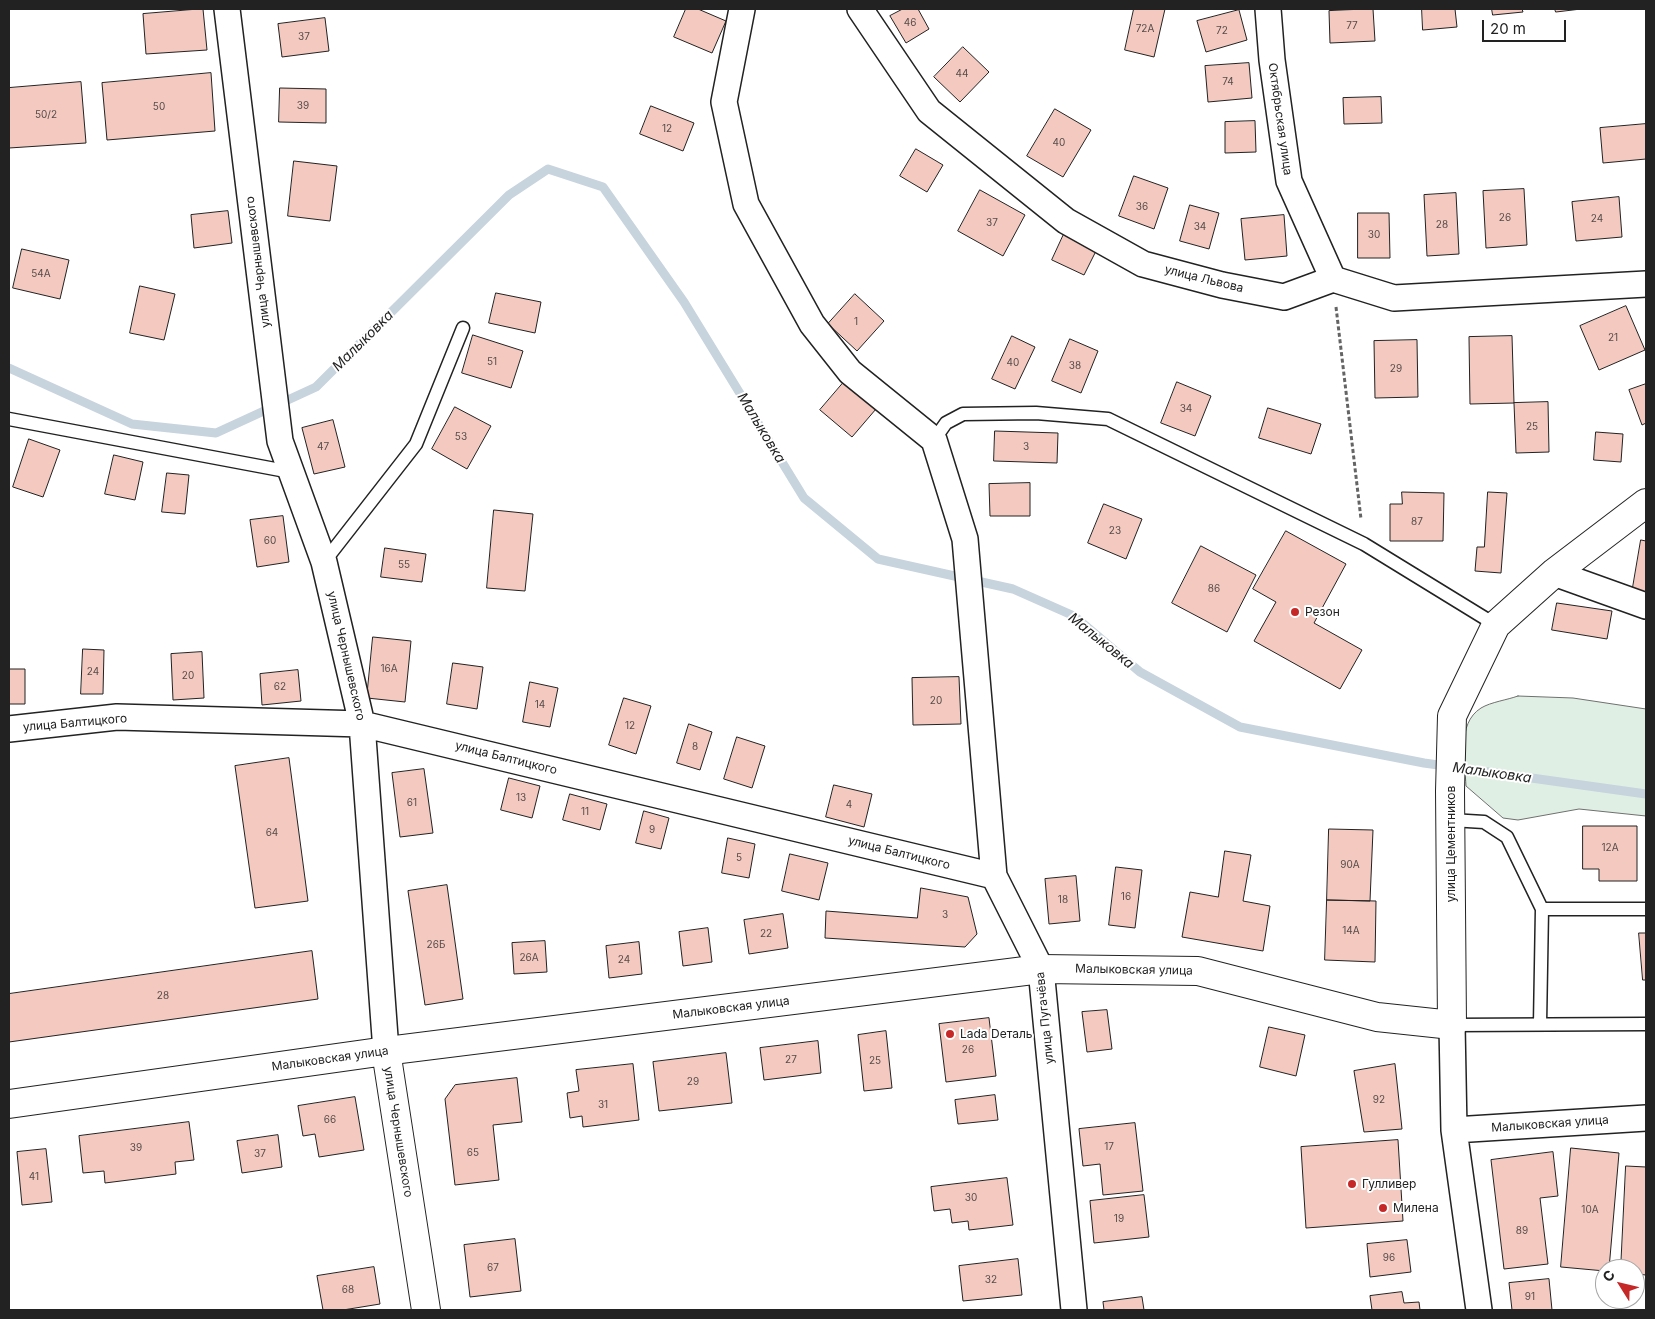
<!DOCTYPE html>
<meta charset="utf-8">
<style>
body{margin:0}
#map{position:relative;width:1655px;height:1319px;overflow:hidden;background:#fff;font-family:Inter,sans-serif}
canvas{display:block}
.frame{position:absolute;inset:0;border:10px solid #222;pointer-events:none}
.north{position:absolute;left:1595px;top:1259px;width:50px;height:50px;box-sizing:border-box;background:#fff;border:1px solid #a7a7a7;border-radius:50%;rotate:306deg;font-size:14px;font-weight:700;line-height:20px;text-align:center;color:#222}
.north::after{content:'';display:block;margin:auto;width:18px;height:22px;background:#c62828;clip-path:polygon(50% 0,100% 100%,50% 72%,0 100%)}
.scale{position:absolute;left:1482px;top:20px;width:84px;height:22px;box-sizing:border-box;border:2px solid #222;border-top:0;padding-left:6px;font-size:15px;line-height:18px;white-space:nowrap;color:#222;-webkit-text-stroke:4px #fff;paint-order:stroke}
</style>
<div id="map">
<canvas width="1655" height="1319"></canvas>
<div class="frame"></div>
<div class="north">С</div>
<div class="scale">20 m</div>
</div>
<script>
const context = document.querySelector('canvas').getContext('2d');
context.lineJoin = 'round';
function fill(path, color) {
  context.fillStyle = color;
  context.fill(path, 'evenodd');
}
function stroke(path, color, width, dash) {
  context.strokeStyle = color;
  context.lineWidth = width;
  context.lineCap = dash ? 'butt' : 'round';
  context.setLineDash(dash || []);
  context.stroke(path);
}
function drawText(font, color, halo, rows, align = 'center') {
  context.font = font + ' Inter,sans-serif';
  context.lineWidth = 4;
  context.setLineDash([]);
  context.textBaseline = 'middle';
  context.strokeStyle = halo;
  context.fillStyle = color;
  for (const [text, x, y, turn = 0] of rows) {
    context.save();
    context.translate(x, y);
    context.rotate((+turn || 0) * Math.PI / 180);
    context.textAlign = isNaN(turn) ? turn : align;
    if (halo) context.strokeText(text, 0, 0);
    context.fillText(text, 0, 0);
    context.restore();
  }
}
const green = new Path2D(`
 M1518,696L1573,698L1646,709V816L1579,809L1518,820L1503,818L1466,786C1465,762 1456,724 1481,708C1491,702 1507,700 1518,696Z`);
fill(green, '#e0efe3');
stroke(green, '#6f6f6f', 1);
stroke(new Path2D(`
 M9,368L132,424L216,433L316,387L509,195L548,169L603,187L684,302L804,498L878,559L1013,589L1074,616L1140,672L1240,727L1424,763L1646,794`), '#c7d3dd', 9);
const building = new Path2D(`
 M203,9L207,50L146,54L143,14Z
 M686,9H698L726,21L712,53L674,37Z
 M903,9H918L929,29L906,43L890,16Z
 M1134,9H1165L1154,57L1125,50Z
 M1373,9L1375,41L1330,43L1329,11Z
 M1422,9H1455L1457,27L1423,30Z
 M1492,9H1522L1523,12L1493,15Z
 M1555,9H1581L1556,12Z
 M1239,10L1247,40L1206,52L1197,21Z
 M325,18L329,51L282,57L278,24Z
 M963,47L989,72L960,102L934,77Z
 M1249,63L1252,98L1208,102L1205,66Z
 M211,73L215,131L107,140L102,83Z
 M81,82L86,143L9,148V88Z
 M280,88L326,89V123L279,122Z
 M1381,97L1382,123L1344,124L1343,98Z
 M651,106L694,123L683,151L640,134Z
 M1055,109L1091,130L1063,177L1027,156Z
 M1255,121L1256,152L1225,153V122Z
 M1646,124V159L1603,163L1600,128Z
 M916,149L943,165L927,192L900,176Z
 M294,161L337,166L330,221L288,216Z
 M1134,176L1168,188L1154,229L1119,216Z
 M1524,189L1527,245L1486,248L1483,191Z
 M980,190L1025,215L1003,256L958,231Z
 M1456,193L1459,254L1427,256L1424,195Z
 M1619,197L1622,237L1576,241L1572,202Z
 M1190,205L1219,213L1209,249L1180,241Z
 M228,211L232,243L194,248L191,215Z
 M1358,213H1389L1390,258H1358Z
 M1284,215L1287,256L1245,260L1241,219Z
 M1064,234L1097,249L1084,275L1052,260Z
 M22,249L69,260L60,299L13,288Z
 M140,286L175,294L164,340L130,333Z
 M496,293L541,302L535,333L489,323Z
 M855,294L884,321L857,351L828,324Z
 M1626,306L1645,350L1599,370L1580,326Z
 M473,335L523,351L511,388L462,373Z
 M1012,336L1035,347L1015,389L992,379Z
 M1512,336L1514,403L1470,404L1469,337Z
 M1070,339L1098,351L1081,393L1052,381Z
 M1417,340L1418,397L1375,398L1374,341Z
 M844,382L876,409L852,437L820,410Z
 M1177,382L1211,396L1195,436L1161,423Z
 M1646,384V423L1642,425L1629,390Z
 M1548,402L1549,452L1516,453L1514,403Z
 M455,407L491,426L467,469L432,449Z
 M1268,408L1321,424L1311,454L1259,438Z
 M333,420L345,467L314,474L302,428Z
 M995,431L1058,433L1057,463L994,461Z
 M1596,432L1623,434L1621,462L1594,460Z
 M29,439L60,450L43,497L13,487Z
 M114,455L143,462L135,500L105,494Z
 M167,473L189,475L185,514L162,512Z
 M1030,483V516H990L989,484Z
 M1402,492L1444,493L1443,541H1390V504H1402Z
 M1488,492L1507,493L1501,573L1475,571L1477,547H1484Z
 M1104,504L1142,519L1126,559L1088,543Z
 M494,510L533,514L525,591L487,588Z
 M283,516L289,562L257,567L250,520Z
 M1286,531L1346,564L1314,623L1362,650L1340,689L1254,641L1276,602L1253,589Z
 M1641,540L1646,541V595L1632,593Z
 M1201,546L1256,575L1227,632L1172,603Z
 M385,548L426,554L422,582L381,577Z
 M1557,603L1612,611L1607,639L1552,630Z
 M373,637L411,641L405,702L367,698Z
 M83,649L104,650L103,694H81Z
 M202,652L204,698L173,700L171,654Z
 M453,663L483,667L477,709L447,704Z
 M9,669H25V704H9Z
 M298,670L301,701L262,705L260,674Z
 M959,677L961,724L913,725L912,678Z
 M530,682L558,688L550,727L523,722Z
 M624,698L651,706L636,754L609,745Z
 M689,724L712,732L700,770L677,763Z
 M737,737L765,746L752,788L724,779Z
 M289,758L308,901L255,908L235,766Z
 M424,769L433,833L400,837L392,773Z
 M509,778L540,786L532,818L501,810Z
 M834,785L872,794L864,827L826,817Z
 M570,794L607,804L600,830L563,820Z
 M644,811L669,818L661,849L636,843Z
 M1583,826H1637V881H1599V869H1583Z
 M1329,829L1373,830L1370,901L1327,900Z
 M728,838L755,844L749,878L722,873Z
 M1225,851L1251,855L1243,901L1270,906L1263,951L1182,937L1190,892L1218,897Z
 M790,854L828,863L819,900L782,891Z
 M1116,867L1142,870L1135,928L1109,925Z
 M1076,876L1080,921L1049,924L1045,879Z
 M447,885L463,999L425,1005L408,891Z
 M921,888L968,897L977,934L965,947L825,938L826,911L917,918Z
 M1327,900L1376,901L1375,962L1325,960Z
 M783,914L788,948L749,954L744,920Z
 M708,928L712,962L683,966L679,932Z
 M1639,933H1646V980H1643Z
 M545,941L547,972L514,974L512,943Z
 M639,942L642,974L609,978L606,946Z
 M312,951L318,999L9,1042V994Z
 M1107,1010L1112,1049L1087,1052L1082,1012Z
 M989,1018L996,1076L946,1082L939,1024Z
 M1269,1027L1305,1035L1296,1076L1260,1067Z
 M886,1031L892,1088L864,1091L858,1035Z
 M818,1041L821,1073L764,1080L760,1048Z
 M726,1053L732,1103L659,1111L653,1062Z
 M633,1064L639,1120L583,1127L582,1116L570,1118L567,1093L579,1091L576,1070Z
 M1395,1064L1402,1129L1364,1132L1354,1071Z
 M517,1078L522,1122L493,1125L499,1180L455,1185L445,1099L455,1085Z
 M995,1095L998,1120L958,1124L955,1100Z
 M355,1097L364,1150L319,1157L315,1134L303,1136L298,1106Z
 M189,1122L194,1160L175,1162L176,1174L105,1183L104,1171L83,1173L79,1136Z
 M1135,1123L1143,1191L1103,1195L1100,1164L1083,1166L1079,1129Z
 M278,1135L282,1167L242,1173L237,1141Z
 M1398,1140L1403,1221L1306,1228L1301,1147Z
 M1571,1148L1619,1153L1609,1269L1605,1271L1561,1267Z
 M46,1149L52,1202L22,1205L17,1152Z
 M1553,1152L1558,1196L1540,1198L1548,1264L1504,1269L1491,1160Z
 M1626,1166L1646,1167V1275L1635,1274V1269H1621Z
 M1007,1178L1013,1225L969,1230L968,1221L952,1223L950,1209L934,1211L931,1187Z
 M1144,1195L1149,1237L1094,1243L1090,1201Z
 M515,1239L521,1291L470,1297L464,1245Z
 M1407,1240L1411,1272L1370,1277L1367,1244Z
 M1018,1259L1022,1295L963,1301L959,1266Z
 M374,1267L380,1304L343,1310H323L317,1276Z
 M1549,1279L1552,1310H1512L1509,1283Z
 M1402,1292L1404,1303L1419,1302L1420,1310H1372L1370,1296Z
 M1142,1297L1144,1310H1104L1103,1302Z`);
fill(building, '#f3c9c0');
stroke(building, '#222', 1);
const lane = new Path2D(`
 M9,419L291,472
 M934,440L946,423L963,414L1036,413L1108,419L1364,544L1496,625
 M324,562L416,444L463,328
 M1451,820L1484,822L1507,837L1542,909L1540,1024
 M1542,909H1646
 M1452,1025L1646,1024`);
const street = new Path2D(`
 M227,9L280,441L324,562L362,724L386,1051
 M742,9L724,102L746,204L812,324L850,372L934,440L965,539L994,876L1041,969L1074,1310
 M860,9L929,111L1066,221L1143,264L1222,285L1284,297L1333,279L1394,298L1646,284
 M1268,9L1272,60L1289,181L1333,279
 M1554,573L1646,606
 M9,729L117,717L362,724L994,876
 M1452,1025L1454,1130L1479,1310
 M1454,1130L1646,1118`);
const secondary = new Path2D(`
 M386,1051L426,1310
 M9,1104L386,1051L1041,969L1198,971L1377,1017L1452,1025L1450,791L1452,716L1496,625L1554,573L1646,503`);
stroke(lane, '#222', 15);
stroke(street, '#222', 28);
stroke(secondary, '#222', 30);
stroke(new Path2D(`
 M1336,307L1361,519`), '#646464', 3, [4, 2.5]);
stroke(lane, '#fff', 12);
stroke(street, '#fff', 25);
stroke(secondary, '#fff', 28);
for (const [x, y, r, color] of [
 [1295,612,5,"#c62828"],
 [950,1034,5,"#c62828"],
 [1352,1184,5,"#c62828"],
 [1383,1208,5,"#c62828"]
]) {
  const dot = new Path2D();
  dot.arc(x, y, r, 0, 2 * Math.PI);
  context.fillStyle = color;
  context.fill(dot);
  stroke(dot, '#fff', 2);
}
drawText('10px', '#564c4a', null, [
 ["46",910,23],
 ["77",1352,26],
 ["72А",1145,29],
 ["72",1222,31],
 ["37",304,37],
 ["44",962,74],
 ["74",1228,82],
 ["39",303,106],
 ["50",159,107],
 ["50/2",46,115],
 ["12",667,129],
 ["40",1059,143],
 ["36",1142,207],
 ["26",1505,218],
 ["24",1597,219],
 ["37",992,223],
 ["28",1442,225],
 ["34",1200,227],
 ["30",1374,235],
 ["54А",41,274],
 ["1",856,322],
 ["21",1613,338],
 ["51",492,362],
 ["40",1013,363],
 ["38",1075,366],
 ["29",1396,369],
 ["34",1186,409],
 ["25",1532,427],
 ["53",461,437],
 ["47",323,447],
 ["3",1026,447],
 ["87",1417,522],
 ["23",1115,531],
 ["60",270,541],
 ["55",404,565],
 ["86",1214,589],
 ["16А",389,669],
 ["24",93,672],
 ["20",188,676],
 ["62",280,687],
 ["20",936,701],
 ["14",540,705],
 ["12",630,726],
 ["8",695,747],
 ["13",521,798],
 ["61",412,803],
 ["4",849,805],
 ["11",585,812],
 ["9",652,830],
 ["64",272,833],
 ["12А",1610,848],
 ["5",739,858],
 ["90А",1350,865],
 ["16",1126,897],
 ["18",1063,900],
 ["3",945,915],
 ["14А",1351,931],
 ["22",766,934],
 ["26Б",436,945],
 ["26А",529,958],
 ["24",624,960],
 ["28",163,996],
 ["26",968,1050],
 ["27",791,1060],
 ["25",875,1061],
 ["29",693,1082],
 ["92",1379,1100],
 ["31",603,1105],
 ["66",330,1120],
 ["17",1109,1147],
 ["39",136,1148],
 ["65",473,1153],
 ["37",260,1154],
 ["41",34,1177],
 ["30",971,1198],
 ["10А",1590,1210],
 ["19",1119,1219],
 ["89",1522,1231],
 ["96",1389,1258],
 ["67",493,1268],
 ["32",991,1280],
 ["68",348,1290],
 ["91",1530,1297]
]);
drawText('12px', '#222', '#fff', [
 ["Октябрьская улица",1280,119,82],
 ["улица Чернышевского",258,262,-97],
 ["улица Львова",1204,279,14],
 ["улица Чернышевского",346,656,77],
 ["улица Балтицкого",75,723,-5],
 ["улица Балтицкого",506,758,14],
 ["улица Цементников",1451,844,-90],
 ["улица Балтицкого",899,853,14],
 ["Малыковская улица",1134,970,1],
 ["Малыковская улица",731,1008,-7],
 ["улица Пугачёва",1045,1018,-96],
 ["Малыковская улица",330,1059,-8],
 ["Малыковская улица",1550,1124,-4],
 ["улица Чернышевского",398,1132,81]
]);
drawText('12px', '#222', '#fff', [
 ["Резон",1305,612],
 ["Lada Dеталь",960,1034],
 ["Гулливер",1362,1184],
 ["Милена",1393,1208]
], 'left');
drawText('italic 14px', '#222', '#fff', [
 ["Малыковка",363,341,-45],
 ["Малыковка",761,428,59],
 ["Малыковка",1101,641,39],
 ["Малыковка",1492,773,8]
]);
</script>
